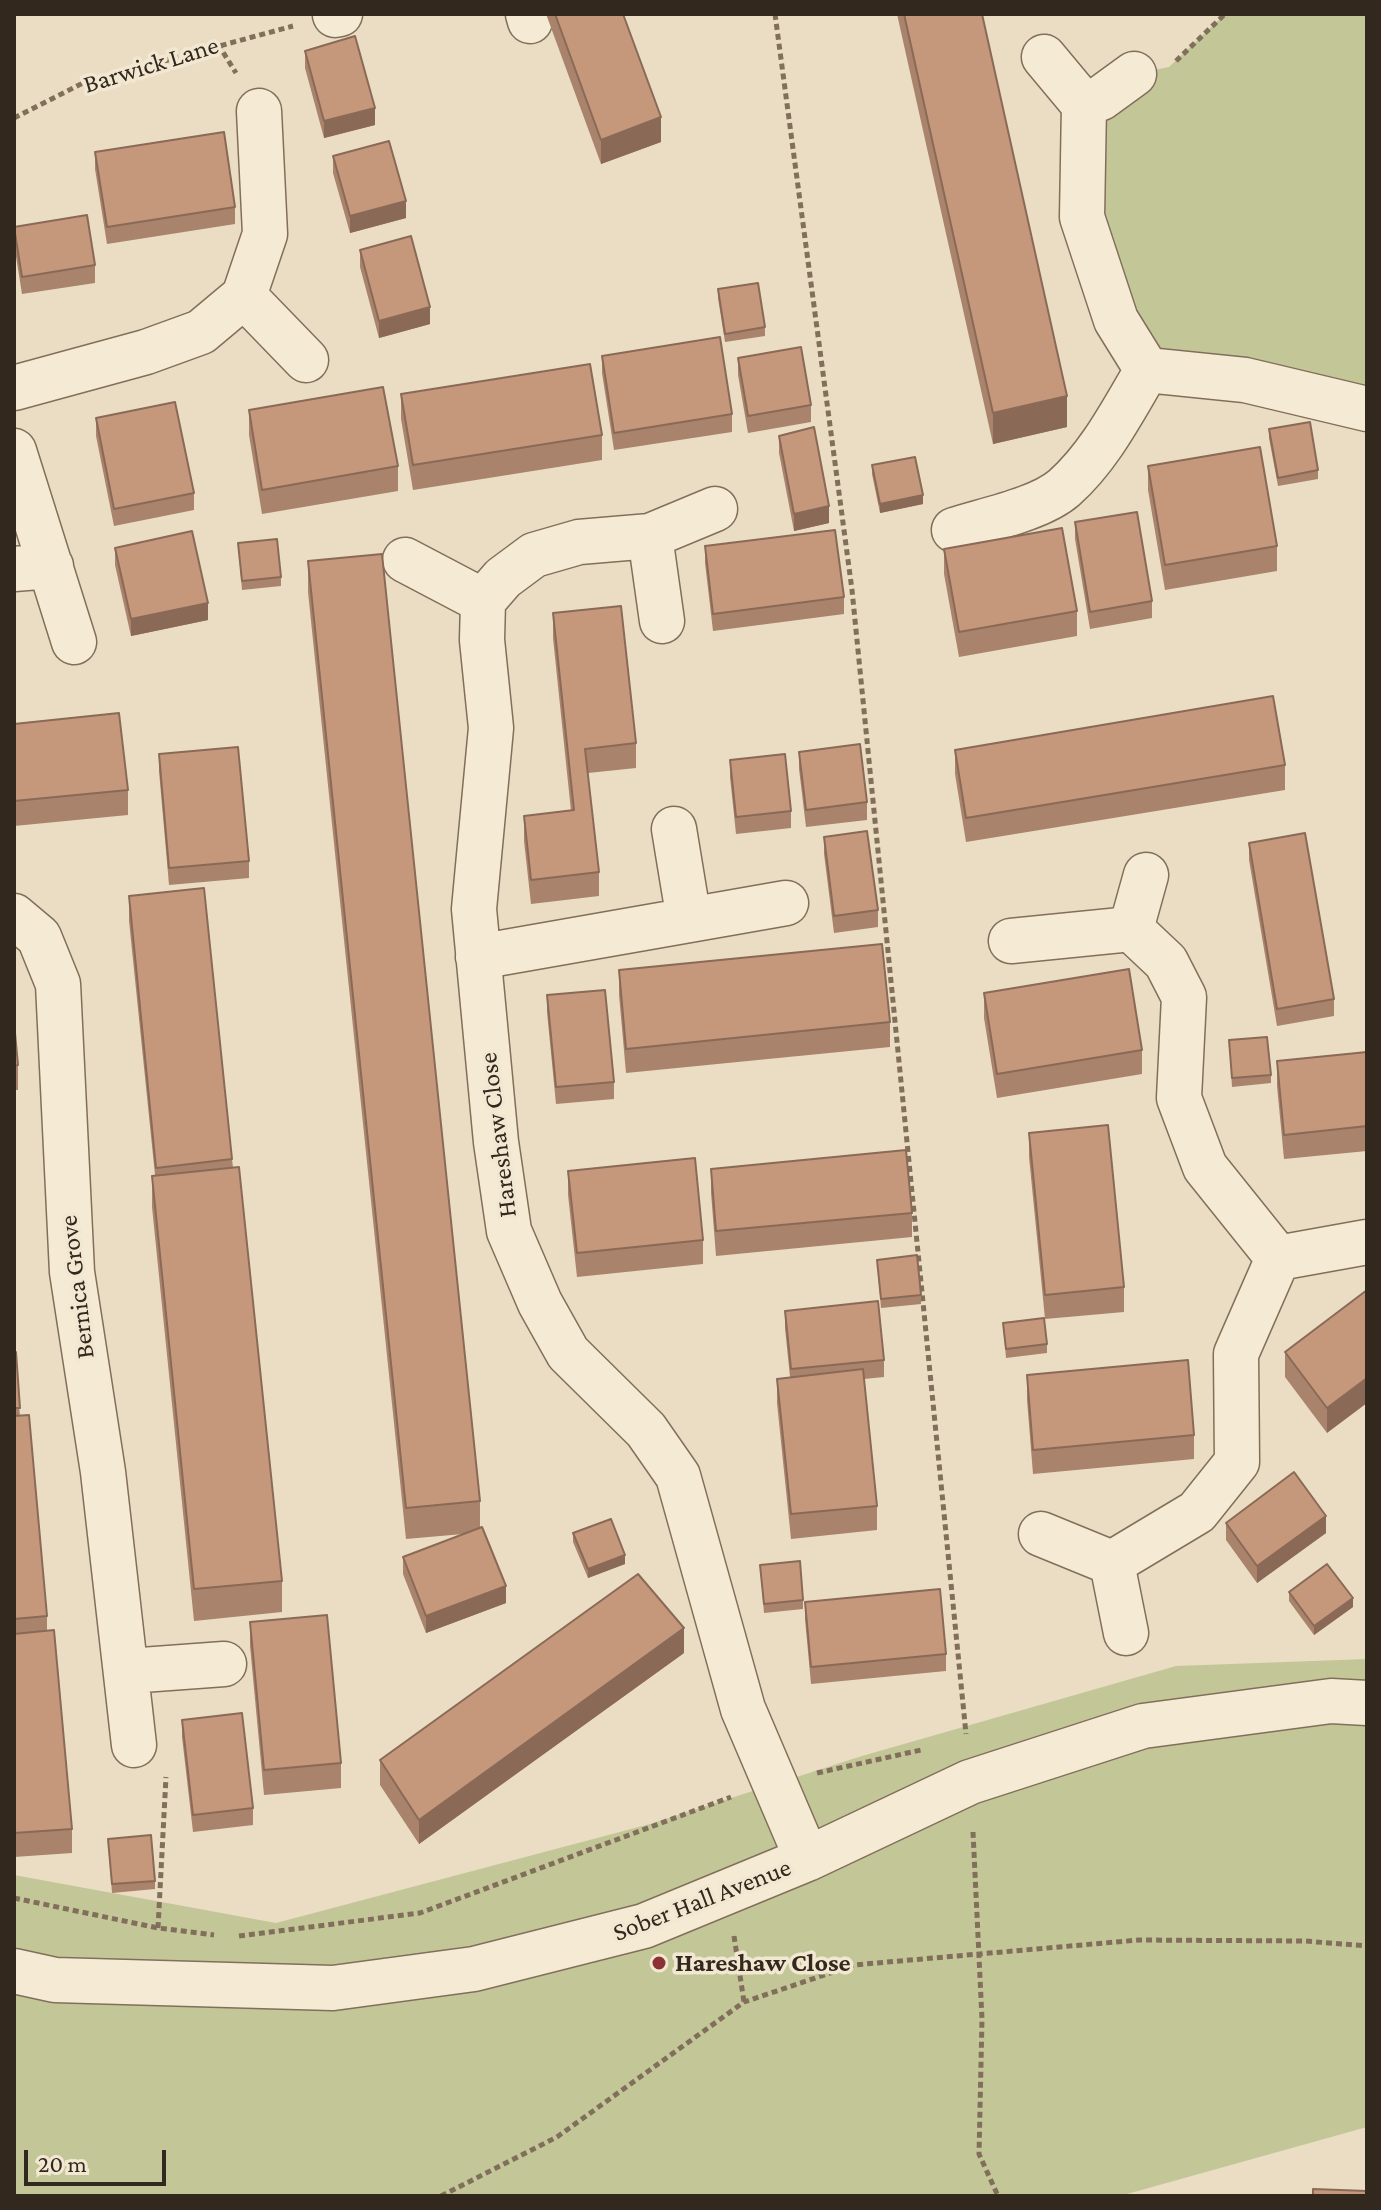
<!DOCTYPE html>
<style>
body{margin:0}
#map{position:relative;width:1381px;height:2210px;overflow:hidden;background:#eaddc3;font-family:"Crimson Pro",serif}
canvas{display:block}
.frame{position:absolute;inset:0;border:16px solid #33281e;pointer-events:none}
.scale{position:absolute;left:24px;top:2150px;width:142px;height:36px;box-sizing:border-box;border:4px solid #33281e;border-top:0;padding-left:10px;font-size:24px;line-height:28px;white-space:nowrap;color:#33281e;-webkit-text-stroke:6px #f2e8d2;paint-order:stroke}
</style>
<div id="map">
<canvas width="1381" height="2210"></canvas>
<div class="frame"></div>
<div class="scale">20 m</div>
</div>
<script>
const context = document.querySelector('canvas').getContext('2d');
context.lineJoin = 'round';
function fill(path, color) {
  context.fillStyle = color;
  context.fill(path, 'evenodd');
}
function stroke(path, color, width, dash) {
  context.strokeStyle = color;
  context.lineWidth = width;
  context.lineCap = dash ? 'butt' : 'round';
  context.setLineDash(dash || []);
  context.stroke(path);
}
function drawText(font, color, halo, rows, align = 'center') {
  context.font = font + ' "Crimson Pro",serif';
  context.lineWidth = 7;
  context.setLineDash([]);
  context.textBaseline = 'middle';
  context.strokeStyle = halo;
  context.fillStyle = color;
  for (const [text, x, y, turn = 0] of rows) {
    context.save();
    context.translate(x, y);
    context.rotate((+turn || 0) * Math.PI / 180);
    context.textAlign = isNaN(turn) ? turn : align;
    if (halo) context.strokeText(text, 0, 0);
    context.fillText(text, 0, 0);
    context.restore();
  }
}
fill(new Path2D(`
 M1225,14H1367V409L1147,370L1116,320L1084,105L1134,74L1169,67Z
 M1367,1659V2127L1120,2196H14V1875L276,1923L650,1824L862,1756L1176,1666Z`), '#c3c798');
const minor = new Path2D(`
 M528,14L530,21
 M335,15L340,14
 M1044,57L1084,105
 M1134,74L1101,98L1084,105L1082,217L1116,320L1147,370L1245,380L1367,409
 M244,296L306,360
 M14,388L146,352L201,332L244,296L265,234L259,111
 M14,451L74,642
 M715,509L650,536L579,542L534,555L503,578L483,601L482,640L491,728L474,909L496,1142L509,1231L540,1303L568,1353L646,1430L678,1476L743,1709L807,1859
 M954,530C985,520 1040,509 1064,488C1100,456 1123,410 1147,370
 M650,536L662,621
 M405,560L483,601
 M14,569L51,566
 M674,829L689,920
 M14,916L39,937L58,984L72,1272L103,1472L134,1745
 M1131,929L1146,875
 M1011,941L1131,929L1166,962L1184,997L1179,1098L1205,1167L1278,1258
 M478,957L786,903
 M1278,1258L1367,1242
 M1041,1534L1112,1563L1197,1512L1237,1462L1236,1354L1278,1258
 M1112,1563L1126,1633
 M128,1671L224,1664
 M14,1971L55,1980L333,1988L474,1969L644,1926L807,1859L970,1782L1143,1726L1331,1701L1367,1703`);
stroke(minor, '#826f5b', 47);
stroke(new Path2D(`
 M775,14L852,590L966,1734
 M218,44L236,73
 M1176,61L1225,14
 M14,118L83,83L293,26
 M817,1773L921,1750
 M973,1832L982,2019L979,2154L998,2196
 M14,1898L158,1928L214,1935
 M158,1928L166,1777
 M239,1936L420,1913L731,1797
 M734,1936L744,2002
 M441,2196L557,2137L744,2002L854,1965L1139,1940L1305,1941L1367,1946`), '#826f5b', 5, [6, 4]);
stroke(minor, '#f5ebd5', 44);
fill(new Path2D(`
 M546,14H623L661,142L601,164Z
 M897,14H982L1067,427L993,444Z
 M305,51L375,125L324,138L305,68Z
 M95,152L235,207V224L107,244L95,169Z
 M333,156L406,218L350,233L333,173Z
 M14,227L95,265V283L22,294L14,244Z
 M360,250L430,324L379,338L360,267Z
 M718,289L765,327V336L725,342L718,298Z
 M602,356L732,414V432L614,450L602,373Z
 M738,358L811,405V422L748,433L738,375Z
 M401,394L602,435V460L413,490L401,419Z
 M249,410L398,466V491L262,514L249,435Z
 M96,418L194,493V510L114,526L96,436Z
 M1269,429L1318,470V479L1278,486L1269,438Z
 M779,436L829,523L794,531L779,453Z
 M872,465L923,504L880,513L872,474Z
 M1148,466L1277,546V571L1165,590L1148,490Z
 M1365,492H1367V523L1365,509Z
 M1075,522L1152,601V618L1090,629L1075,539Z
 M238,543L281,577V586L242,590Z
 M705,546L844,597V614L713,631L705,563Z
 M115,548L208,620L131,636L115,565Z
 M944,549L1077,611V636L959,657L944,574Z
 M308,561L480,1501V1528L506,1603L426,1633L403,1574V1557L463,1534L406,1539L308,592Z
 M553,613L636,743V768L588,773L599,872V896L531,904L524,841V816L571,811L553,638Z
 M14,724L128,790V815L14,826Z
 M955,750L1285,765V790L966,842L955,774Z
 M799,752L867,802V820L806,827L799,769Z
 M159,754L249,861V878L169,885L159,771Z
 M730,760L791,811V828L736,834L730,777Z
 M824,837L878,910V927L834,933L824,854Z
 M1249,843L1334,999V1016L1277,1026L1249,860Z
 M129,896L232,1159L282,1581V1612L194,1621L152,1207V1176L155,1175L129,921Z
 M619,970L890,1022V1047L626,1073L619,995Z
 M984,993L1142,1050V1074L997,1098L984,1018Z
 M547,995L614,1082V1099L556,1104L547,1012Z
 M14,1022L18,1065V1090H14Z
 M1229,1040L1271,1075V1083L1232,1087Z
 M1367,1052V1151L1284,1159L1277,1086V1061Z
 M1029,1133L1124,1287V1312L1045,1319L1029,1157Z
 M711,1169L912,1213V1237L716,1256L711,1193Z
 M568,1171L703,1240V1264L577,1277L568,1195Z
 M877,1260L921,1295V1304L881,1308Z
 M1367,1290L1327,1433L1285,1377V1352Z
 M785,1311L884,1360V1377L864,1379L877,1506V1530L791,1539L777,1403V1379L790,1377L785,1328Z
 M1003,1323L1047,1344V1353L1006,1358Z
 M14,1352L20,1416L47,1616V1631L72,1829V1853L14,1857Z
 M1027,1375L1194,1435V1459L1033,1474L1027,1400Z
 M1226,1523L1326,1533L1257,1583L1226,1540Z
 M573,1533L625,1564L588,1578L573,1542Z
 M760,1565L803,1600V1609L764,1613Z
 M1289,1592L1353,1607L1314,1635L1289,1601Z
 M805,1602L946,1654V1671L811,1684L805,1619Z
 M250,1622L341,1763V1788L264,1795L250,1646Z
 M684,1653L419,1844L380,1785V1760Z
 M182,1720L253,1808V1825L193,1832L182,1737Z
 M108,1839L155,1881V1889L112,1893Z`), '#a9836b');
fill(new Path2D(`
 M375,108V125L324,138V121Z
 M661,117V142L601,164V140Z
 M406,201V218L350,233V216Z
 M430,307V324L379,338V321Z
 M1067,396V427L993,444V413Z
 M923,495V504L880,513V504Z
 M829,506V523L794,531V514Z
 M208,603V620L131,636V619Z
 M1367,1378V1403L1327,1433V1408Z
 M1326,1516V1533L1257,1583V1566Z
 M625,1555V1564L588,1578V1569Z
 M506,1586V1603L426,1633V1616Z
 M1353,1598V1607L1314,1635V1626Z
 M684,1628V1653L419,1844V1820Z`), '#8a6a57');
const building = new Path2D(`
 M555,14H623L661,117L601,140Z
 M904,14H982L1067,396L993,413Z
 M355,36L375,108L324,121L305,51Z
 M224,132L235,207L107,227L95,152Z
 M389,141L406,201L350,216L333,156Z
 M87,215L95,265L22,277L14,227Z
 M411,236L430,307L379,321L360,250Z
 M758,283L765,327L725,334L718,289Z
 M720,337L732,414L614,433L602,356Z
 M801,347L811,405L748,416L738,358Z
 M590,364L602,435L413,465L401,394Z
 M383,387L398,466L262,490L249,410Z
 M175,402L194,493L114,509L96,418Z
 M1310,422L1318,470L1278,478L1269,429Z
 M814,427L829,506L794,514L779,436Z
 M1260,447L1277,546L1165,565L1148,466Z
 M915,457L923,495L880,504L872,465Z
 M1137,512L1152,601L1090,612L1075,522Z
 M1062,528L1077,611L959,632L944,549Z
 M835,530L844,597L713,614L705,546Z
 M192,531L208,603L131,619L115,548Z
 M277,539L281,577L242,581L238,543Z
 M382,554L480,1501L406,1508L308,561Z
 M621,606L636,743L585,749L599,872L531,880L524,816L574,810L553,613Z
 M1273,696L1285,765L966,818L955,750Z
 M119,713L128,790L14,801V724Z
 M860,744L867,802L806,810L799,752Z
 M238,747L249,861L169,868L159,754Z
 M785,754L791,811L736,817L730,760Z
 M867,831L878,910L834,916L824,837Z
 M1305,833L1334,999L1277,1009L1249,843Z
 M204,888L232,1159L156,1168L129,896Z
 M882,944L890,1022L626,1049L619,970Z
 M1129,969L1142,1050L997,1074L984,993Z
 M605,990L614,1082L556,1087L547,995Z
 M14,1022L18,1065L14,1066Z
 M1267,1037L1271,1075L1232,1078L1229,1040Z
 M1367,1052V1126L1284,1135L1277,1061Z
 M1108,1125L1124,1287L1045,1295L1029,1133Z
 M906,1150L912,1213L716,1231L711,1169Z
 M695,1158L703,1240L577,1253L568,1171Z
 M239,1167L282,1581L194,1589L152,1176Z
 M917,1255L921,1295L881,1299L877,1260Z
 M1367,1290V1378L1327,1408L1285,1352Z
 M878,1301L884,1360L791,1369L785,1311Z
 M1044,1318L1047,1344L1006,1349L1003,1323Z
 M14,1352H16L20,1408H14Z
 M1188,1360L1194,1435L1033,1450L1027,1375Z
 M863,1369L877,1506L791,1514L777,1379Z
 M29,1415L47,1616L14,1619V1416Z
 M1294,1472L1326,1516L1257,1566L1226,1523Z
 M611,1519L625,1555L588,1569L573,1533Z
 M482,1527L506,1586L426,1616L403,1557Z
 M800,1561L803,1600L764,1604L760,1565Z
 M1327,1564L1353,1598L1314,1626L1289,1592Z
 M638,1574L684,1628L419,1820L380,1760Z
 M940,1589L946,1654L811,1667L805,1602Z
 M327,1615L341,1763L264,1770L250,1622Z
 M54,1630L72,1829L14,1833V1634Z
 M242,1713L253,1808L193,1815L182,1720Z
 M151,1835L155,1881L112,1884L108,1839Z
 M1313,2189L1367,2191V2196H1313Z
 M1121,2195L1170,2196H1121Z`);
fill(building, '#c5987c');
stroke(building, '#8a6a57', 2);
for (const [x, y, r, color] of [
 [659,1963,8,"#8c3134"]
]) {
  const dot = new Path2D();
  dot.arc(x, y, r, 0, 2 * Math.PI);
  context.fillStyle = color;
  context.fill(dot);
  stroke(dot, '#f2e8d2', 3);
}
drawText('26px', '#33281e', '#f2e8d2', [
 ["Barwick Lane",151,65,-17],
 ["Hareshaw Close",498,1135,-97],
 ["Bernica Grove",77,1287,-97],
 ["Sober Hall Avenue",702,1900,-21]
]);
drawText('bold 26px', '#33281e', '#f2e8d2', [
 ["Hareshaw Close",675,1963]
], 'left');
</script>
